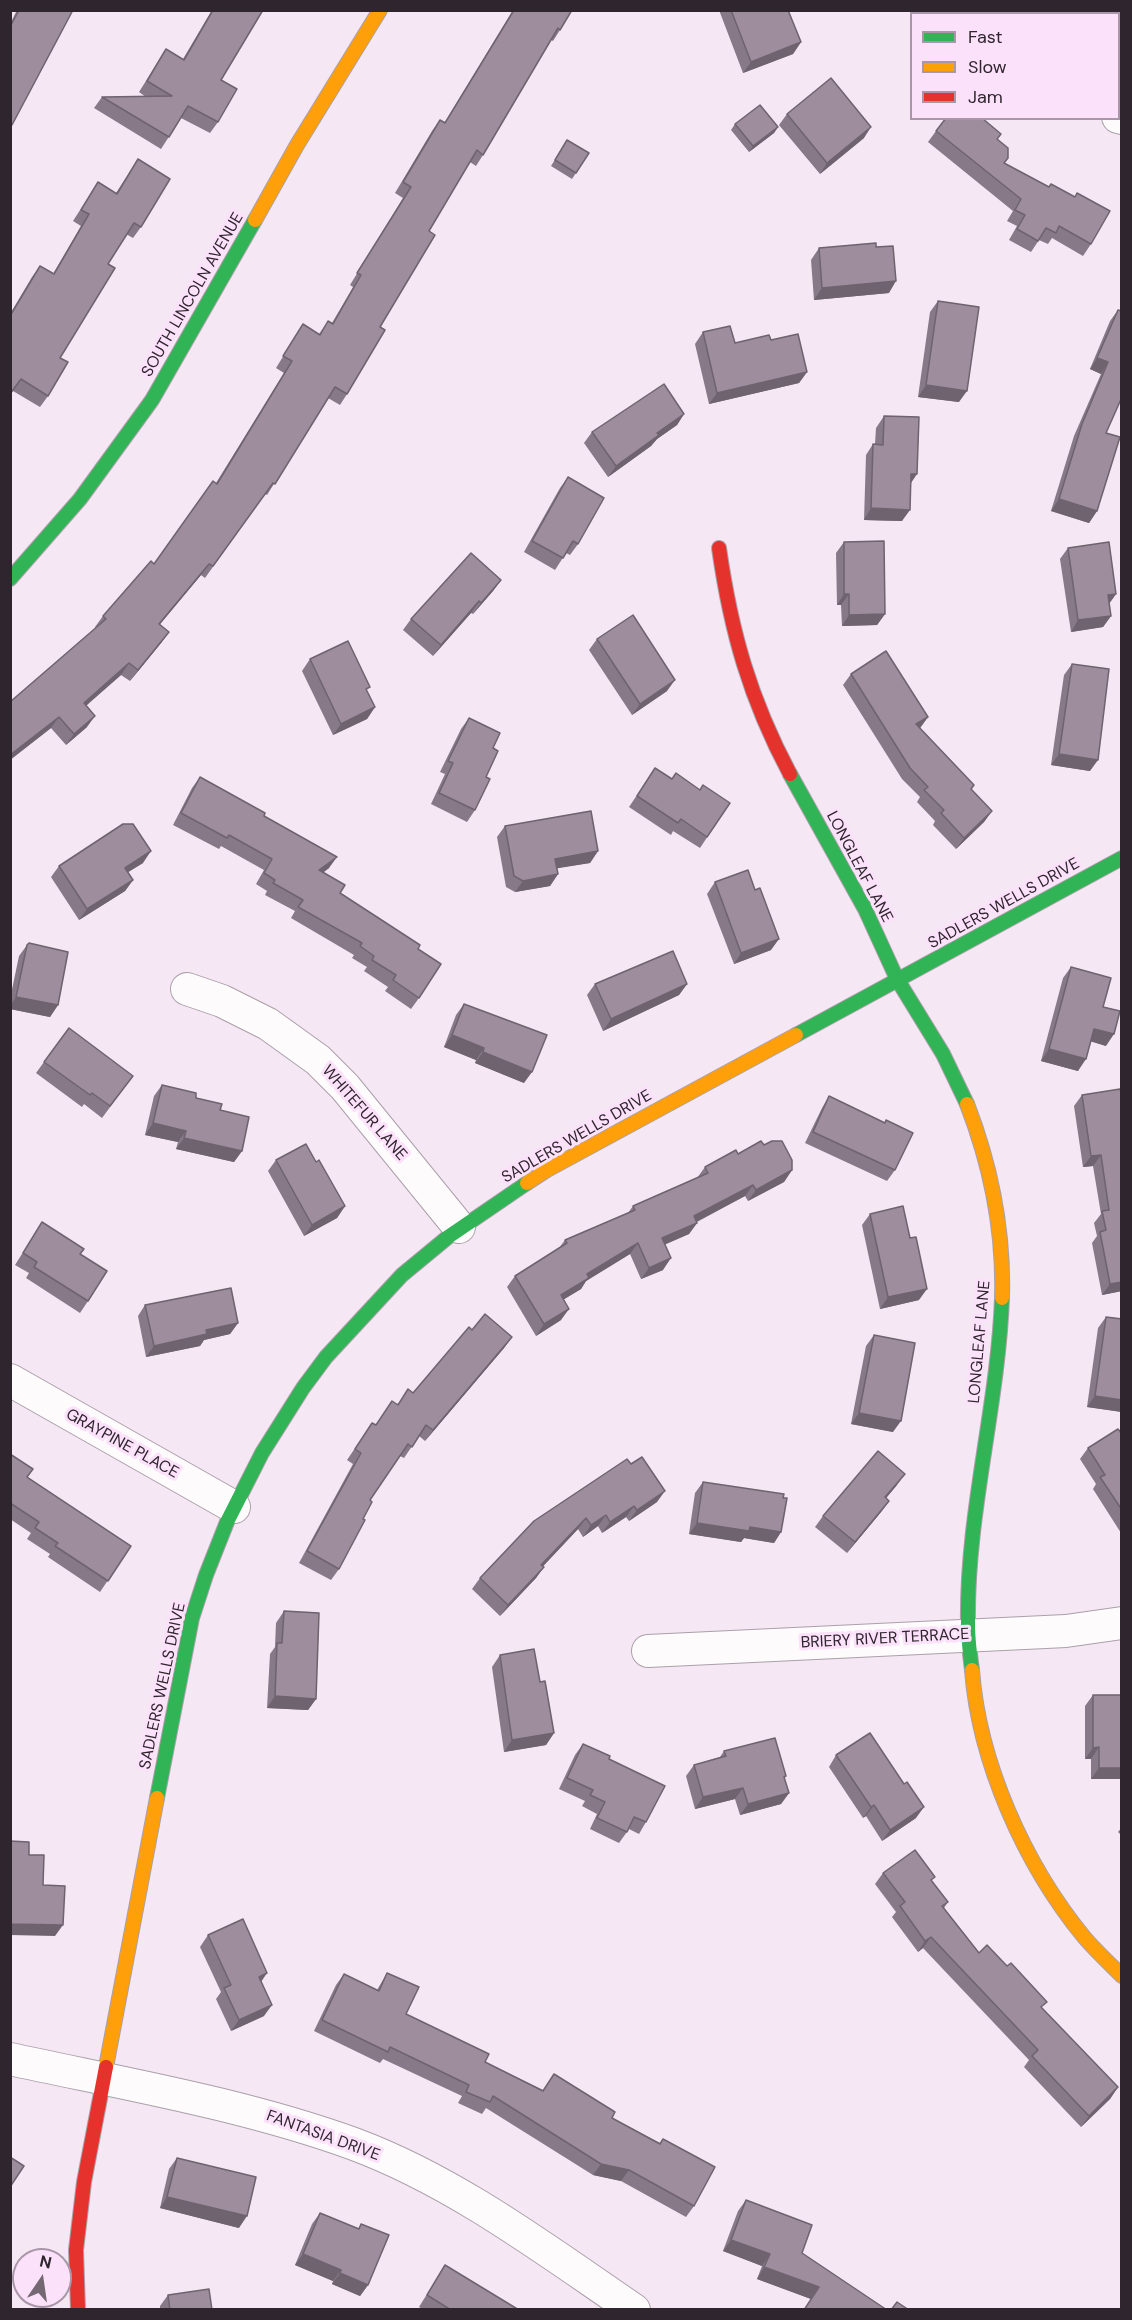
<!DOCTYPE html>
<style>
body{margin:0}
#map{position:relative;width:1132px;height:2320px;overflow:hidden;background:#f5e7f4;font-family:"DM Sans",sans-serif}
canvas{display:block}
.frame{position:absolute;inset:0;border:12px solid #2f252e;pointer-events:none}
.legend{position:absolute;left:910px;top:12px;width:210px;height:108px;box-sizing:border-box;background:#fbe1f9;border:2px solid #a996a8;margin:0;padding:8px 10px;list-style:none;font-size:18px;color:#2f252e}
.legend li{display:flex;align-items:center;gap:12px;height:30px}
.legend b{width:30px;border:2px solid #a996a8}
.north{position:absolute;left:12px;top:2248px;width:60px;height:60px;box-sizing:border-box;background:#fbe1f9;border:2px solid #a996a8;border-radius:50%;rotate:13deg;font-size:16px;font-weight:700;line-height:24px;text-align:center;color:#2f252e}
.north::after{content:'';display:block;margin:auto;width:21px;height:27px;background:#746973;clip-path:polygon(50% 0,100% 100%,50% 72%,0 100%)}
</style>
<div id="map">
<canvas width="1132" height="2320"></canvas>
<div class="frame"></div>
<ul class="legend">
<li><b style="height:8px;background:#30b455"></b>Fast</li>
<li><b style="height:8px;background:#ff9f0a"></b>Slow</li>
<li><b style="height:8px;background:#e5322d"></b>Jam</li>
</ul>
<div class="north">N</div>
</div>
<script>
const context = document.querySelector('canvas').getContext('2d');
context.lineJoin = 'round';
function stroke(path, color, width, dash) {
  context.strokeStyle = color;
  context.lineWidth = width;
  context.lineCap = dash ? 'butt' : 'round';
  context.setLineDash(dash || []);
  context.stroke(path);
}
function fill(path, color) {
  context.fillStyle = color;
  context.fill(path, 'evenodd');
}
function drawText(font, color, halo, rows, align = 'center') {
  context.font = font + ' "DM Sans",sans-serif';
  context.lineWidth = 6;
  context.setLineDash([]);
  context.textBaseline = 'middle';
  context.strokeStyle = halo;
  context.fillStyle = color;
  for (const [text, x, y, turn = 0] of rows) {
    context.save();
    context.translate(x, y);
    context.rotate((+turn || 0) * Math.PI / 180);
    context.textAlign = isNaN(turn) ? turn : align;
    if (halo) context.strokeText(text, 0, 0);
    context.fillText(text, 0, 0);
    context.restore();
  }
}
const street = new Path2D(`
 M969,10L974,14
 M1118,117L1122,118
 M187,989L222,1001L268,1024L318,1060L345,1087L459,1227
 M10,1380L234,1507
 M648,1651L1066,1631L1122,1623
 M10,2059C125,2084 243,2104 354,2144C454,2181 546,2250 634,2310`);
const fast = new Path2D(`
 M10,579L80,499L152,400L255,220
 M790,774L865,909L897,979L943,1054L967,1104
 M796,1035L1122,858
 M972,1670C970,1655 968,1639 968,1624C966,1515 998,1407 1002,1298
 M157,1798L192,1618L206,1575L227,1522L262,1453L303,1388L326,1357L402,1275L448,1237L527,1183`);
const slow = new Path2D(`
 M255,220L297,145L380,10
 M967,1104C991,1166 1004,1231 1002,1298
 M527,1183L547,1170L796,1035
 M972,1670C979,1763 1025,1865 1084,1937C1095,1950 1109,1963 1122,1976
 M106,2067L157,1798`);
const jam = new Path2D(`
 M719,548C731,632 750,699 790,774
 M78,2310L76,2250L84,2182L106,2067`);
stroke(street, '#aaa0a9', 34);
stroke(fast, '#aaa0a9', 16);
stroke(slow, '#aaa0a9', 16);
stroke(jam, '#aaa0a9', 16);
stroke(street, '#fefbfd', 32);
stroke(fast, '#30b455', 14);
stroke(slow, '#ff9f0a', 14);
stroke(jam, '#e5322d', 14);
fill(new Path2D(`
 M17,10H73L10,128V24Z
 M212,10H263L221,80L218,122L210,133L181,118L161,149L94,108L102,97H146L139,92L166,49L183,59Z
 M513,10H572L560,30L553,41L551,40L483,155L476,166L470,162L429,231L347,394L340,405L328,398L267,495L265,494L205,578L201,575L160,624L169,632L161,643L130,681L121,675L86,706L87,727L66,745L51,728L10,760V702L96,628L95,627L103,616L154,564L216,483L284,373L276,368L303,324L319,334L328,321L332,323L353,287L350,285L403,198L395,193L432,131L440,120L445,122Z
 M719,10H788L801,42L793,54L743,73Z
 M787,114L864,138L820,174L779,125Z
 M735,124L778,127L774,133L749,152L731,130Z
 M936,131L998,140L1005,163L1091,244L1083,256L1052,238L1048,244L1039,240L1031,252L1009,240L1017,226L1007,221L1013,211L928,142Z
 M567,140L589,153L572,179L551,166Z
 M138,159L141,227L133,238L126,234L108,264L60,358L48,396L40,407L13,391L10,394V314L32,277L40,266L53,274L81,226L73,221L98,182L116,193Z
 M876,247L889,293L814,300L811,260L819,248Z
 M938,301L959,402L918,397L930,312Z
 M1118,310L1106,433L1097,511L1089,523L1051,511L1074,436L1101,374L1090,369L1110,321Z
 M703,332L735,343L771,340L807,372L799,383L709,404L695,344Z
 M684,414L677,425L657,439L651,446L608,477L584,443L592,432Z
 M884,416L911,483L902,521L864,520L866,455L873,444H875L876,428Z
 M568,477L578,544L570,555L566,553L555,570L524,552L560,488Z
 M844,542L885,614L877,625L842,626L841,605H837L836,553Z
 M1068,548L1116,594L1109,604L1111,616L1103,627L1071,632L1060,559Z
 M501,580L493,591L473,614L471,613L433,656L403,630L411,619Z
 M597,639L667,691L632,715L589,650Z
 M310,659L375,707L367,719L333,735L302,671Z
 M1072,664L1090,771L1051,765L1064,675Z
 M851,674L928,717L920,728L974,785L971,790L992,811L984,822L956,849L933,825L935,821L917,802L920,797L902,779L843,685Z
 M469,718L493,748L475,810L467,822L431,804L445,774L440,772L461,729Z
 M655,768L672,779L730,803L700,848L673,831L671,835L629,807Z
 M200,777L264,816L329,868L324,872L340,893L418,949L419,998L411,1009L385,991L388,987L364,971L367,967L352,958L354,955L291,918L295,911L265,895L267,891L256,884L264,870L221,846L219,849L173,825L192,788Z
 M505,826L598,851L590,863L556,868L558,874L550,886L515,892L506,887L497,837Z
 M143,863L128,872L133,880L125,891L79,920L51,877L59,866Z
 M715,882L755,890L771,950L734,964L707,894Z
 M27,945L58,1005L50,1017L10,1009V999L19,956Z
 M1071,967L1106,1046L1091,1041L1078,1071L1041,1061L1063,978Z
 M595,984H687L679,995L603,1031L587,995Z
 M464,1004L524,1083L475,1063L476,1060L444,1047L456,1015Z
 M44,1062L133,1076L102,1118L84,1104L82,1107L36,1073Z
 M162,1085L196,1098L242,1151L234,1162L176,1149L178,1142L145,1135L154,1096Z
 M1120,1089L1122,1291L1102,1295L1092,1243L1097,1236L1094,1223L1101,1214L1093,1166L1083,1167L1074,1106L1082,1095Z
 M829,1096L885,1123L886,1120L895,1170L887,1181L805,1143L822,1108Z
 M764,1145L792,1170L784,1182L748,1201L745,1196L697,1222V1223L689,1234L665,1244L663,1270L641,1279L630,1254L586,1281L581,1289L564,1299L561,1320L536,1336L507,1287L515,1276L559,1248L565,1240L628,1213L633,1206L697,1178L705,1167L738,1154Z
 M276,1160L316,1162L345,1206L337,1218L304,1236L268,1171Z
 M870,1214L919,1300L880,1309L862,1225Z
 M42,1222L80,1254L88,1301L80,1313L26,1278L29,1273L15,1265Z
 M145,1305L238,1323L230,1334L204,1340L200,1346L146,1357L138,1316Z
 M1106,1317L1122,1319V1412L1087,1407L1098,1328Z
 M472,1330L512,1337L504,1348L425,1441L419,1436L404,1458L400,1456L370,1500L339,1569L331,1580L299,1563L353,1464L347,1460L372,1423L376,1425L397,1404L413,1393Z
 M874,1335L893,1432L851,1424L866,1346Z
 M1122,1434V1533H1121L1093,1489L1096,1484L1080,1459L1088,1448Z
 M10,1454L27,1477L131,1546L100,1592L48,1557L50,1554L27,1539L31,1533L10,1519Z
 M703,1482L781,1532L774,1543L744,1538L741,1542L689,1534L695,1493Z
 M897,1485L886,1498L889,1501L881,1512L847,1553L815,1527L823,1516Z
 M657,1502L629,1521L626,1517L602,1533L598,1526L583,1537L578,1529L543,1566L544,1567L536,1578L500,1616L472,1589L480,1578L534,1521Z
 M284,1611L316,1699L308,1710L267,1708L270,1654L275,1647L276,1623Z
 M500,1655L540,1682L554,1733L546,1745L504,1752L492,1667Z
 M1093,1695H1122V1779H1091V1759H1085V1706Z
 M583,1744L609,1759L646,1822L639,1834L629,1829L619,1843L590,1829L597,1814L582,1806L585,1801L559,1789L575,1755Z
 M724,1751L789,1793L781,1804L740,1815L735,1799L695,1809L686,1776L694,1765L720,1757Z
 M836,1755L916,1818L882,1841L866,1816L863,1818L829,1767Z
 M1122,1827V1836L1118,1832Z
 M883,1873L932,1881L948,1902L944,1908L979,1953L1043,2009L1118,2087L1110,2099L1081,2127L1024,2067L1029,2060L923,1948L918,1952L892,1917L896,1912L875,1884Z
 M208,1935L261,1982L264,2016L231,2031L216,1999L221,1992L200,1947Z
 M387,1973L406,2014L485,2062L543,2090L554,2074L612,2118L660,2143L663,2139L694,2206L686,2217L621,2181L593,2175L486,2108L482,2114L458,2103L462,2096L383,2059L380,2063L314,2031L336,1985L344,1974L377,1990Z
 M177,2158L239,2228L160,2208L169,2169Z
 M746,2200L802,2253L811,2299L757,2279L762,2266L723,2251L738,2211Z
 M320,2213L358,2229L361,2224L368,2285L360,2296L332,2284L333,2281L295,2265L312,2224Z
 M445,2265L519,2310H424L419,2307Z
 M168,2295L212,2310H160V2306Z`), '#877987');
fill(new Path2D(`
 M801,42L793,54L743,73L751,62Z
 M778,127L774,133L749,152L753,146Z
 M871,127L864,138L820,174L827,163Z
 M896,281L889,293L814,300L822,288Z
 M1097,358L1108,362L1101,374L1090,369Z
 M807,372L799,383L709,404L717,393Z
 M926,385L967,391L959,402L918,397Z
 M684,414L677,425L657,439L651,446L608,477L616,466L657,433Z
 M911,474H917L909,486Z
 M1059,499L1097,511L1089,523L1051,511Z
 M871,508L910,510L902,521L864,520Z
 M209,564L201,575L151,635L159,624Z
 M501,580L493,591L473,614L481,603Z
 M844,594H849L841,605H837Z
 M1116,594L1108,605V595Z
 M479,601L471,613L433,656L441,645Z
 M885,614L877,625L842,626L849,615Z
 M1111,616L1103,627L1071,632L1078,620Z
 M169,632L161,643L130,681L138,670Z
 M129,663L121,675L76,714L84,703Z
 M675,680L667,691L632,715L640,704Z
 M375,707L367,719L333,735L341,724Z
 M95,716L87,727L66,745L74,734Z
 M59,717L51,728L10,760V755Z
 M928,717L920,728L916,724Z
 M1059,754L1098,760L1090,771L1051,765Z
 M992,811L984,822L956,849L964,838Z
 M151,851L143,863L117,879L125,868Z
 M598,851L590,863L547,870L555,859Z
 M337,857L329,868L311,881L319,870Z
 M558,874L550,886L515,892L523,881Z
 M133,880L125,891L79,920L87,909Z
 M779,939L771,950L734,964L741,953Z
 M687,984L679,995L603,1031L611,1019Z
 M16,997L58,1005L50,1017L10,1009V1006Z
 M1094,1029L1114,1034L1106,1046L1086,1040Z
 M452,1035L484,1048L476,1060L444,1047Z
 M1049,1049L1086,1059L1078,1071L1041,1061Z
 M483,1052L532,1072L524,1083L475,1063Z
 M153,1123L186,1131L178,1142L145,1135Z
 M184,1138L242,1151L234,1162L176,1149Z
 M1101,1155L1093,1166L1083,1167L1091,1156Z
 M792,1170L784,1182L748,1201L756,1190Z
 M753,1185L745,1196L686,1227L694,1216Z
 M345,1206L337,1218L304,1236L312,1225Z
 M697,1223L689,1234L655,1249L662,1238Z
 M638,1243L630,1254L586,1281L581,1289L553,1306L561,1295L587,1274Z
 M671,1258L663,1270L641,1279L649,1268Z
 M1122,1282V1291L1102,1295L1110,1284Z
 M927,1289L919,1300L880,1309L888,1297Z
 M569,1309L561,1320L536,1336L544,1324Z
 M238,1323L230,1334L204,1340L200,1346L146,1357L154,1346L206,1330Z
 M512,1337L504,1348L425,1441L433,1430Z
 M1095,1396L1122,1400V1412L1087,1407Z
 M859,1413L901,1421L893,1432L851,1424Z
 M905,1474L897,1485L877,1509L885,1497Z
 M665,1491L657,1502L629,1521L637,1510Z
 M889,1501L881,1512L847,1553L855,1542Z
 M634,1506L626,1517L602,1533L610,1522Z
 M606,1515L598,1526L583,1537L591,1525Z
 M586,1518L578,1529L534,1576L541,1565Z
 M697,1523L750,1527L781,1532L774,1543L744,1538L741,1542L689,1534Z
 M544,1567L536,1578L500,1616L508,1605Z
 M275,1696L316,1699L308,1710L267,1708Z
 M554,1733L546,1745L504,1752L512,1740Z
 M1099,1747L1091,1759H1085L1093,1748Z
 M1099,1768H1122V1779H1091Z
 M743,1788L735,1799L695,1809L703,1797Z
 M789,1793L781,1804L740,1815L748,1804Z
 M874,1805L866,1816L863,1818L871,1807Z
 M924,1807L916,1818L882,1841L890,1830Z
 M10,1924L63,1925L55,1936L10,1935Z
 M931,1937L923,1948L918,1952L925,1941Z
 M267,1973L259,1985V1977Z
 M272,2005L264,2016L231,2031L239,2020Z
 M1118,2087L1110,2099L1081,2127L1089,2116Z
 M601,2164L629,2170L621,2181L593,2175Z
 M167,2197L247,2216L239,2228L160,2208Z
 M731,2240L770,2254L762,2266L723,2251Z
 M303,2254L341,2270L333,2281L295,2265Z
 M764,2267L819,2287L811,2299L757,2279Z
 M340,2273L368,2285L360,2296L332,2284Z`), '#6e636e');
const building = new Path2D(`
 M19,10H73L12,125L10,124V27Z
 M213,10H263L221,80L237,89L218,122L188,106L169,137L102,97L172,96L147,81L166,49L184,60Z
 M514,10H572L560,30L558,28L483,155L477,150L429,231L435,235L380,327L385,330L347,394L335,387L275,484L273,483L213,566L209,564L159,624L169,632L138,670L129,663L84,703L95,716L74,734L59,717L10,755V702L106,619L103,616L151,561L154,564L213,481L217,484L292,361L283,356L303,324L320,335L328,321L333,324L361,275L357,273L411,187L403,182L440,120L445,123Z
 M731,10H788L801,42L751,62Z
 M831,78L871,127L827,163L787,114Z
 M760,105L778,127L753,146L735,124Z
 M946,118H982L1001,134L997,139L1008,148V158L1004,163L1049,187L1051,184L1075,197L1077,193L1110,211L1091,244L1059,226L1056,233L1046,228L1038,241L1017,229L1025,215L1015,210L1021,199L936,131Z
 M567,140L589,153L576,173L555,160Z
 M138,159L170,179L141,227L134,223L108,264L115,268L60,358L68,362L48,396L21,379L10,394V316L40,266L54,274L89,214L81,210L98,182L117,194Z
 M876,243V247L893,246L896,281L822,288L819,248Z
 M938,301L979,307L967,391L926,385Z
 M1118,310L1122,311V397L1106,433L1120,437L1097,511L1059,499L1082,424L1108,362L1097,358Z
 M730,326L735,343L769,335L771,340L798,334L807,372L717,393L703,332Z
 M664,384L684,414L657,433L659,435L616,466L592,432Z
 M884,416L919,417L917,474H911L910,510L871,508L873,444L883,445Z
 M568,477L604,498L578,544L573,541L563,558L532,541Z
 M884,541L885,614L849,615V594H844V542Z
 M1109,542L1116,594L1108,595L1111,616L1078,620L1068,548Z
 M471,553L501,580L481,603L479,601L441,645L411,619Z
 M633,615L675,680L640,704L597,639Z
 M348,641L370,687L366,689L375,707L341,724L310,659Z
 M886,651L928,717L916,724L974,785L971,789L992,811L964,838L941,813L944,810L924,790L928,787L910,768L851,674Z
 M1072,664L1109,669L1098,760L1059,754Z
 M469,718L500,733L493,748L498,751L486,777L490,779L475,810L439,793L453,763L448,761Z
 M655,768L672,779L676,773L700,790L703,785L730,803L707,837L681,819L678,823L637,796Z
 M200,777L265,813L264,816L337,857L319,870L345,885L340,893L420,945L418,949L441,964L419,998L393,980L396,975L372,960L374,956L360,946L362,943L298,907L303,900L273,883L275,880L264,873L272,859L229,835L227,838L181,813Z
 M591,811L598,851L555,859L558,874L523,881L514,876L505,826Z
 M123,824H133L151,851L125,868L133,880L87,909L59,866Z
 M748,870L755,890L760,888L779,939L741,953L715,882Z
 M29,943L68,952L58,1005L16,997L27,945Z
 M673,951L687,984L611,1019L595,984Z
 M1071,967L1111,978L1103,1007L1120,1011L1114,1034L1094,1029L1086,1059L1049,1049Z
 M464,1004L547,1035L532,1072L483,1052L484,1048L452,1035Z
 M69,1028L133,1076L110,1106L92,1093L90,1095L44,1062Z
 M162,1085L196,1093V1098L222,1104L220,1110L249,1117L242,1151L184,1138L186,1131L153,1123Z
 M1120,1089L1122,1096V1282L1110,1284L1100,1232L1106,1230L1102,1211L1109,1210L1101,1155L1091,1156L1082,1095Z
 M829,1096L885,1123L886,1120L913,1133L895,1170L813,1132Z
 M761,1141L764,1145L772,1141H782L792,1160V1170L756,1190L753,1185L694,1216L697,1223L662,1238L671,1258L649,1268L638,1243L587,1274L589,1278L561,1295L569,1309L544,1324L515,1276L567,1243L565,1240L635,1210L633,1206L708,1173L705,1167L736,1150L738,1154Z
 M306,1144L316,1162L319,1160L345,1206L312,1225L276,1160Z
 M903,1206L910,1238L916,1237L927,1289L888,1297L870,1214Z
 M42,1222L84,1249L80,1254L107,1271L88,1301L34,1267L37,1262L23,1253Z
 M231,1288L238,1323L206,1330L207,1334L154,1346L145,1305Z
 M485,1314L512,1337L433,1430L426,1425L412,1447L408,1444L370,1500L372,1502L363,1519L365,1520L339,1569L307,1551L361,1453L355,1449L372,1423L376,1425L392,1401L398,1405L408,1389L413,1393L469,1327L472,1330Z
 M1106,1317L1122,1319V1400L1095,1396Z
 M874,1335L915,1343L901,1421L859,1413Z
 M1118,1429L1122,1434V1510L1100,1477L1105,1475L1088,1448Z
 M878,1451L905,1474L885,1497L889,1501L855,1542L823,1516Z
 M10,1454L33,1469L27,1477L131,1546L108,1581L55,1546L58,1543L35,1528L39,1522L10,1503Z
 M642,1457L665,1491L637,1510L634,1506L610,1522L606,1515L591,1525L586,1518L541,1565L544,1567L508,1605L480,1578L534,1521L627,1459L631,1464Z
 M703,1482L784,1494L783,1498H787L781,1532L750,1527L749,1531L697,1523Z
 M284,1611L319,1613L316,1699L275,1696L277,1643H282Z
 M534,1649L540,1682L545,1681L554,1733L512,1740L500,1655Z
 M1093,1695H1122V1768H1099V1747L1093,1748Z
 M870,1733L904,1784L907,1782L924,1807L890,1830L874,1805L871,1807L836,1755Z
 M775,1738L786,1776L784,1777L789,1793L748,1804L743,1788L703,1797L694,1765L726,1756L724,1751Z
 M583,1744L610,1756L609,1759L665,1786L646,1822L634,1817L627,1832L597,1818L605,1802L590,1795L593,1790L567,1778Z
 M10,1841L29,1842V1855H44L43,1885L65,1886L63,1925L10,1924Z
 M915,1850L935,1877L931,1880L948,1902L942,1906L979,1953L987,1945L1007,1966L1011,1963L1047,2002L1041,2007L1118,2087L1089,2116L1032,2056L1038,2050L931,1937L925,1941L900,1906L905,1902L883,1873Z
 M243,1919L267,1973L259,1977L272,2005L239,2020L224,1988L231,1985L208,1935Z
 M387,1973L419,1987L406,2014L489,2054L485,2062L543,2091L554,2074L615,2112L612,2118L660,2144L663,2139L715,2167L694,2206L629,2170L601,2164L493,2096L490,2102L466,2092L469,2085L390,2047L388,2052L322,2020L344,1974L379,1991Z
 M10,2157L24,2166L10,2187Z
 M177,2158L256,2177L247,2216L167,2197Z
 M746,2200L812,2225L802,2253L887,2310H804L819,2287L764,2267L770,2254L731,2240Z
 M320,2213L359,2229L361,2224L389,2235L368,2285L340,2273L341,2270L303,2254Z
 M445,2265L519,2310H451L427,2295Z
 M209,2289L212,2310H170L168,2295Z
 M897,2302L909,2310H891Z`);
fill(building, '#9d8d9d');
stroke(building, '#6e636e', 1.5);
drawText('16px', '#2f252e', '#fbe1f9', [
 ["SOUTH LINCOLN AVENUE",193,295,-60],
 ["LONGLEAF LANE",859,867,62],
 ["SADLERS WELLS DRIVE",1004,904,-29],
 ["WHITEFUR LANE",364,1113,49],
 ["SADLERS WELLS DRIVE",577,1137,-30],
 ["LONGLEAF LANE",980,1342,-85],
 ["GRAYPINE PLACE",122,1444,29],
 ["BRIERY RIVER TERRACE",885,1639,-3],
 ["SADLERS WELLS DRIVE",163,1686,-78],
 ["FANTASIA DRIVE",323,2136,20]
]);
</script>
